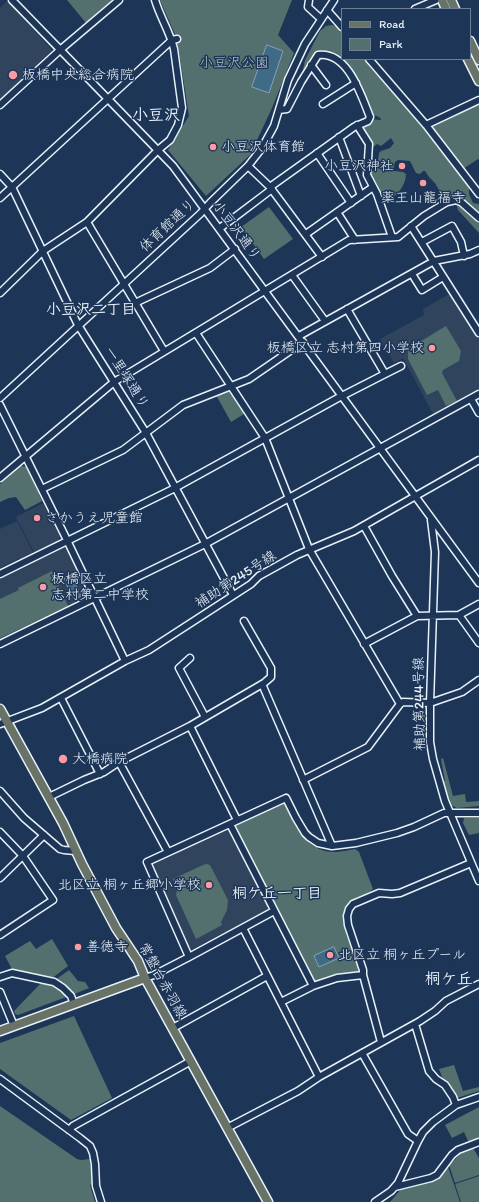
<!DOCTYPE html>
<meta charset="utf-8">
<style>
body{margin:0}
#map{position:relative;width:479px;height:1202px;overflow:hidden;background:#1d3557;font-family:Itim,sans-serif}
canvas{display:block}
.legend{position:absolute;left:341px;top:8px;width:130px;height:52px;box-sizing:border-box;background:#1d3557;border:1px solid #6e8097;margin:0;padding:5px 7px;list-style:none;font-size:12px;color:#e8f1f8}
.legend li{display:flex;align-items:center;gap:8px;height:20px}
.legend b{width:20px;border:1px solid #6e8097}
</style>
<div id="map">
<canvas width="479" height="1202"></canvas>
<ul class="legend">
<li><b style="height:5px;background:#687266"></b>Road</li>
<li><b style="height:11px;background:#54706e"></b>Park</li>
</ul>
</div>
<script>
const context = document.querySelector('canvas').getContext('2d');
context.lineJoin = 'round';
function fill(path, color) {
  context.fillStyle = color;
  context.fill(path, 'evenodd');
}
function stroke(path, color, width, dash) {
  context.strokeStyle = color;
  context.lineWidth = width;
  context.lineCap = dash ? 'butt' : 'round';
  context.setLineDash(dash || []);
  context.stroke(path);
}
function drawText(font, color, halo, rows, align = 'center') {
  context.font = font + ' Itim,"Klee One",sans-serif';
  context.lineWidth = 3;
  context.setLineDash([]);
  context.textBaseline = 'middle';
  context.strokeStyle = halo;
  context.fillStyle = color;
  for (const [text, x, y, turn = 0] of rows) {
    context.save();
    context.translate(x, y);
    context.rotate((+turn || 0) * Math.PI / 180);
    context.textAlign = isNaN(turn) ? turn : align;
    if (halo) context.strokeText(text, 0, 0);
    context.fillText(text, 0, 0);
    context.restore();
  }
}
fill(new Path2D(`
 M7,1L52,50L0,100V8Z
 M451,293L479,339V391L434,416L403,358L394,363L380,339L424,315L423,309Z
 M43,503L60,536L58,541L34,552L16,517Z
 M17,521L33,552L23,557L27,565L64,547L67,549L90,595L89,598L0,642V579L24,567L20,558L0,568V529Z
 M229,828L268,906L267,910L193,949L188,948L150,863Z`), '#31445d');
fill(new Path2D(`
 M67,0H113L86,23Z
 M160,0H292L278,35L294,53L272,108L250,155L206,196L168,150L189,116L177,39Z
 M332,25L338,27L342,32V59H365C369,69 380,77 388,85C394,92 400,101 406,107C411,112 416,115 418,122L423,124L437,143H436V146C447,151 454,164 459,174L464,177L469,185V194L473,203L479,204V233L458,210L455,198L443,197L435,183L429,177L425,171H423L420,174L416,173L410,161L398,160L395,162L393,170L394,171L403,172L406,174C406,184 398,195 390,199L379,192L370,175V172L377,169L379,153L381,151L390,148L394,143L391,138L381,146L377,144L369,150L357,125L369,119L381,120V119L379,117L371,114L355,76L336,56L324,58L304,71L303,70L305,60L320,31L326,26Z
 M479,104V160L478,159L463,169L432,129L433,125Z
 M269,207L293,239L264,259L241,227Z
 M446,326L461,351L459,361L443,370L442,373L457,401L446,406L438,390L427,395L408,359V349Z
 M227,390L230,391L244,414L231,422L216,395Z
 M21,466L27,467L42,501L25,510L16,497L9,498L0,502V484Z
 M52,571L68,606L0,638V599L19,590L18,588Z
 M443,758L453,796L465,794L466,802L479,801V806L457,808L451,805L443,782L445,781L441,759Z
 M282,803L285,804C295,825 306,851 333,852C340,852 348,850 355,849L359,852L373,889C366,896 355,896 349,903C335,918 353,950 358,966L359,970L357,973L315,982L235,829V826Z
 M464,818H479V833L469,835L463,823Z
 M206,864L210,865L228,900L227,910L221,922L222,925L196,939L176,895L177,890L173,879L203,865Z
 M52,939L68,966L51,979L13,971L5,956L30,941L36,949Z
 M69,970L78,981L85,982L89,988L72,995L55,980Z
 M42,982L53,983L69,996L18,1015L15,1014L14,1011Z
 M74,1016L112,1098L71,1120L0,1069V1043Z
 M454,1065L463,1091L479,1087V1091L457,1098L443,1079L439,1069Z
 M0,1106L77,1159L81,1160L90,1159L93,1184L90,1185L95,1202H0Z
 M479,1107V1138L469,1143L464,1132L452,1138L445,1125Z
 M473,1148L479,1158V1175L455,1183L449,1165L452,1163L459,1155L458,1152Z
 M447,1164L460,1202H390L402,1188L425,1182Z
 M479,1176V1202H461L455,1184Z`), '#54706e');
const water = new Path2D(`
 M267,45L283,51L269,93L252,87Z
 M71,576L81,596L74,600L64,579Z
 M334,947L339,958L319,967L314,956Z`);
fill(water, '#406b87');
stroke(water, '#83a1b4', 1);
const minor = new Path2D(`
 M12,0L173,166L479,583
 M309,0L308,7L321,19
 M415,9L436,0
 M327,10L342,27
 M369,59L426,125L479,194
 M311,65L326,85
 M323,104L356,83
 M0,105L60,50L119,0
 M357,125L369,144L367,175L377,194L392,237
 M426,125L479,100
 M339,137L361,196
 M317,153L351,203
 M248,166L270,187L322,257
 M0,174L12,187L78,325L146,433L233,595
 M270,187L354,127L368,121L370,117C361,95 348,51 318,55L301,82L287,109L279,110
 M0,198L172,40L177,39
 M337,212L355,240
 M87,222L164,351
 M411,226L479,333
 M220,228L235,217L272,189
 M306,234L373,187
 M422,242L452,226L461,242L464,256
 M412,274L422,290L443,277
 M292,275L325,321
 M0,293L43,251L87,222L158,150L170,140L178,125L182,108L174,49C170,32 160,17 155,0
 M135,303L210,268L235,249
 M196,333L265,438L309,549L400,704
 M299,336L434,261L470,254L479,250
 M385,374L401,366
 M0,398L200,214L210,203L248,166L262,148L274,126L288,80L305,44L334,0
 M471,399L479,413
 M0,405L65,536L125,661
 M0,478L114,382L349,240L398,237L424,216L447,202L456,200L461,202L479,218
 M42,489L123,450L183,405L249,379L303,342
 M431,520L435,552L430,703V742L433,759L445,801L479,881
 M364,526L392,576L417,616
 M0,574L171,490L338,398L385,374L347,309
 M459,615L479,643
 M0,644L205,544L479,394
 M364,644L417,616L459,615L479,604
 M190,658L179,668L205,717
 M262,684L332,846
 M61,698L100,774
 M0,724L42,708L125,661L149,650L251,584L259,576L297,555L354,531L479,460
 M190,726L237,820
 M119,762L168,852
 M303,780L368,747L400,704L403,702L430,703L462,692L479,680
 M0,791L24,818L60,849L64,850L75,851
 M49,797L84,780L104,772L119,762L190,726L264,683L271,677V668L244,621
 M230,824L313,986
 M0,832L23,856L53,900L0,935
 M0,878L44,835
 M243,928L319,1077
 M189,957L147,862L286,798L296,818L305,833L309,837L318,843L332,846L356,843L397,833L414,827L444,813H479
 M0,977L12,973L54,982L63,988L71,996L74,1004
 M145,978L154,975L189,957L274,911
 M0,992L14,1026
 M281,1002L313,986L337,978L363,975
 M415,1024L429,1071L436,1079L445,1085L453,1097L456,1105
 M173,1028L267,976
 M381,1042L363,975V970L348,925L347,916L349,909L353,904L379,893L392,894L400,893L471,863
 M362,1053L408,1134L418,1141
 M0,1079L80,1138L90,1146L93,1153L95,1164L96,1186L101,1202
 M227,1128L298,1091L319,1077L420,1021L435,1011L446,1001L479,984
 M69,1130L73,1126L191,1061
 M395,1187L431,1178L437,1175L452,1155L458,1150L479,1142
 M375,1202L391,1191L398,1183L418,1141L423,1132L433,1122L456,1105L479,1097`);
const major = new Path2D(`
 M442,0L446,9
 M451,0L455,9
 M470,41L479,60
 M468,59L479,81
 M0,709L63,823L82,864L116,928L138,961L145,978L268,1202
 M0,1031L145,978`);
stroke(minor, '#e8f1f8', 9);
stroke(major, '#e8f1f8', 11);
stroke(minor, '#1d3557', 6);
stroke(major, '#687266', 8);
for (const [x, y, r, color] of [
 [13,75,5,"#ff9aa2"],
 [213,147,4,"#ff9aa2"],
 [402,166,4,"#ff9aa2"],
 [423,183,4,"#ff9aa2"],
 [432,348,4,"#ff9aa2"],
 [37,518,4,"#ff9aa2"],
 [43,587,4,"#ff9aa2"],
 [63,759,5,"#ff9aa2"],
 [209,885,4,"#ff9aa2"],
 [78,947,4,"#ff9aa2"],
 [330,955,4,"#ff9aa2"]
]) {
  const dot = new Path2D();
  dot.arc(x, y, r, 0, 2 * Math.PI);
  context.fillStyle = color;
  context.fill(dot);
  stroke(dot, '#1d3557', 1.5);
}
drawText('14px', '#b4c4c8', '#1d3557', [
 ["小豆沢公園",234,63]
]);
drawText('14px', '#e8f1f8', '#1d3557', [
 ["板橋中央総合病院",22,75],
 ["小豆沢体育館",221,147],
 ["小豆沢神社",394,166,"right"],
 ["薬王山龍福寺",423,198,"center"],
 ["板橋区立 志村第四小学校",424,348,"right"],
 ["さかうえ児童館",45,518],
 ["板橋区立",51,579],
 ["志村第二中学校",51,595],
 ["大橋病院",72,759],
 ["北区立 桐ヶ丘郷小学校",201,885,"right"],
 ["善徳寺",86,947],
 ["北区立 桐ヶ丘プール",338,955]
], 'left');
drawText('14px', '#e8f1f8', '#1d3557', [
 ["体育館通り",168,226,-43],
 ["小豆沢通り",236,231,53],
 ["一里塚通り",126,378,58],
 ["補助第245号線",236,580,-33],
 ["補助第244号線",420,704,-91],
 ["常盤台赤羽線",162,981,61]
]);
drawText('bold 15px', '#e8f1f8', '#1d3557', [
 ["小豆沢二丁目",91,310],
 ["桐ケ丘一丁目",277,894]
]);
drawText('bold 16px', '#e8f1f8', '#1d3557', [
 ["小豆沢",156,116],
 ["桐ケ丘",449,980]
]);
</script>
